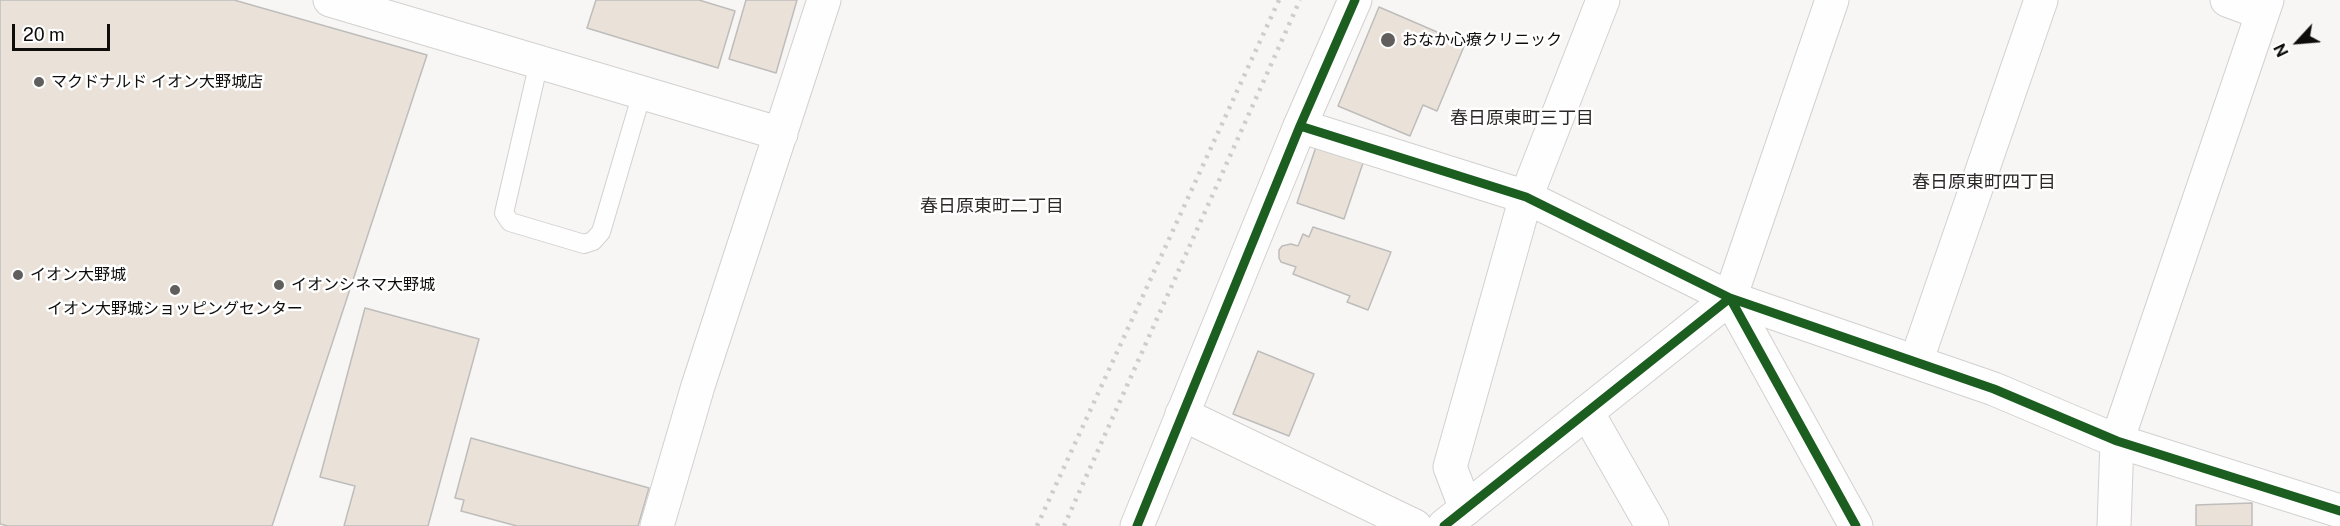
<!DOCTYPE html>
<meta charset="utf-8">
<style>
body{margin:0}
#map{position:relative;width:2340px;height:526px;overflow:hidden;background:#f7f6f5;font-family:"Public Sans",sans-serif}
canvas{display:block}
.north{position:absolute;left:2268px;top:12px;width:60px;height:60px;-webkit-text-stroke:4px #fff;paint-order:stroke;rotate:244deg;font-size:16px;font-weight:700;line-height:24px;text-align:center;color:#0e0d0c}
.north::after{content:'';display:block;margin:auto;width:21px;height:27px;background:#0e0d0c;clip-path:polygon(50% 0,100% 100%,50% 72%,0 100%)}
.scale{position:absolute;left:12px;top:24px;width:98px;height:27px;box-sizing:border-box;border:3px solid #0e0d0c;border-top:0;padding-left:8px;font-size:18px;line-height:21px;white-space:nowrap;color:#0e0d0c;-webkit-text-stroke:4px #fff;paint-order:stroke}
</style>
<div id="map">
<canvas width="2340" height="526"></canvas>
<div class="north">N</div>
<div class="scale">20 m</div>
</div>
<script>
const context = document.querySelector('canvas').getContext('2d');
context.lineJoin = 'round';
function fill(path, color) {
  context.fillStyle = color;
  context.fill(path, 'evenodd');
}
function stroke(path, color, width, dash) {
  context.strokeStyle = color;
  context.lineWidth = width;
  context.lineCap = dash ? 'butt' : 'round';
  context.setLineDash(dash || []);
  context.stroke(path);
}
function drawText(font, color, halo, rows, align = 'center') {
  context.font = font + ' "Public Sans","Noto Sans JP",sans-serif';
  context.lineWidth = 5;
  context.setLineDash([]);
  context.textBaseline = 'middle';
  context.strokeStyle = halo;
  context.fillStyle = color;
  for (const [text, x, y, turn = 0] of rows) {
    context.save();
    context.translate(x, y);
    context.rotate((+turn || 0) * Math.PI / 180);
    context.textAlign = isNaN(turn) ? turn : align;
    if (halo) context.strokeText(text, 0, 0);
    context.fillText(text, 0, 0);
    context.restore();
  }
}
const building = new Path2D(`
 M0,0H234L427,55L272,526H8L0,524Z
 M596,0H699L735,11L718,68L587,28Z
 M746,0H797L776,73L729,59Z
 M1379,7L1465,44L1437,111L1423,105L1410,136L1338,106Z
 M1318,141L1365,157L1344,219L1297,203Z
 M1313,227L1391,252L1368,310L1347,302L1350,296L1293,274L1296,267L1281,262L1279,258V250L1282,246L1291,244L1298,246L1303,234L1309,237Z
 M365,308L479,339L428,526H344L355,486L320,477Z
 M1258,351L1314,374L1289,436L1233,414Z
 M471,438L649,488L638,526H517L461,511L464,500L455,498Z
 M2252,503V526H2196V505Z`);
fill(building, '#eae2d9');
stroke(building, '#bebdbc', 1.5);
const service = new Path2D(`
 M539,62L504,213L510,222L584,244L593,241L601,232L642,93`);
const minor = new Path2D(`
 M330,0L781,134
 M2227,0L2262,13
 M1300,126L1526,197L1730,298L1856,526
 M1730,298L1832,0
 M1916,362L2041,0
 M1587,412L1652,526
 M1182,414L1415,526
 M1466,509L1450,467L1526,197L1603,0
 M657,526L698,386L824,0
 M2114,526L2117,441L2267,0`);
const tertiary = new Path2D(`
 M1137,526L1300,126L1355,0
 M1444,526L1730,298L1994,389L2117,441L2340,511`);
stroke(service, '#d2d1d0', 20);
stroke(minor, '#d2d1d0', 35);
stroke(tertiary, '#d2d1d0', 35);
stroke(service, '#fefefe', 18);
stroke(minor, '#fefefe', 33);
stroke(tertiary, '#fefefe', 33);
stroke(new Path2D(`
 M1037,526L1279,0
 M1064,526L1300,0`), '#cdcdcd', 4.5, [3, 6]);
stroke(new Path2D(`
 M1300,126L1526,197L1730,298L1856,526
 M1137,526L1300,126L1355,0
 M1444,526L1730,298L1994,389L2117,441L2340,511`), '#1b5e20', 9);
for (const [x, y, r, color] of [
 [1388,40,8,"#605f5e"],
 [39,82,6,"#605f5e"],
 [18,275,6,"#605f5e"],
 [279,285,6,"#605f5e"],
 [175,290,6,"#605f5e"]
]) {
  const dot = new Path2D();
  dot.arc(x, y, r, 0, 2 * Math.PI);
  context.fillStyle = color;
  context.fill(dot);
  stroke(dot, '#fff', 2);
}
drawText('16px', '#0e0d0c', '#fff', [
 ["おなか心療クリニック",1402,40],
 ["マクドナルド イオン大野城店",51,82],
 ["イオン大野城",30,275],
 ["イオンシネマ大野城",291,285],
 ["イオン大野城ショッピングセンター",175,309,"center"]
], 'left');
drawText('18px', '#2c2928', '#fff', [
 ["春日原東町三丁目",1522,118],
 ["春日原東町四丁目",1984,182],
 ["春日原東町二丁目",992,206]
]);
</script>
